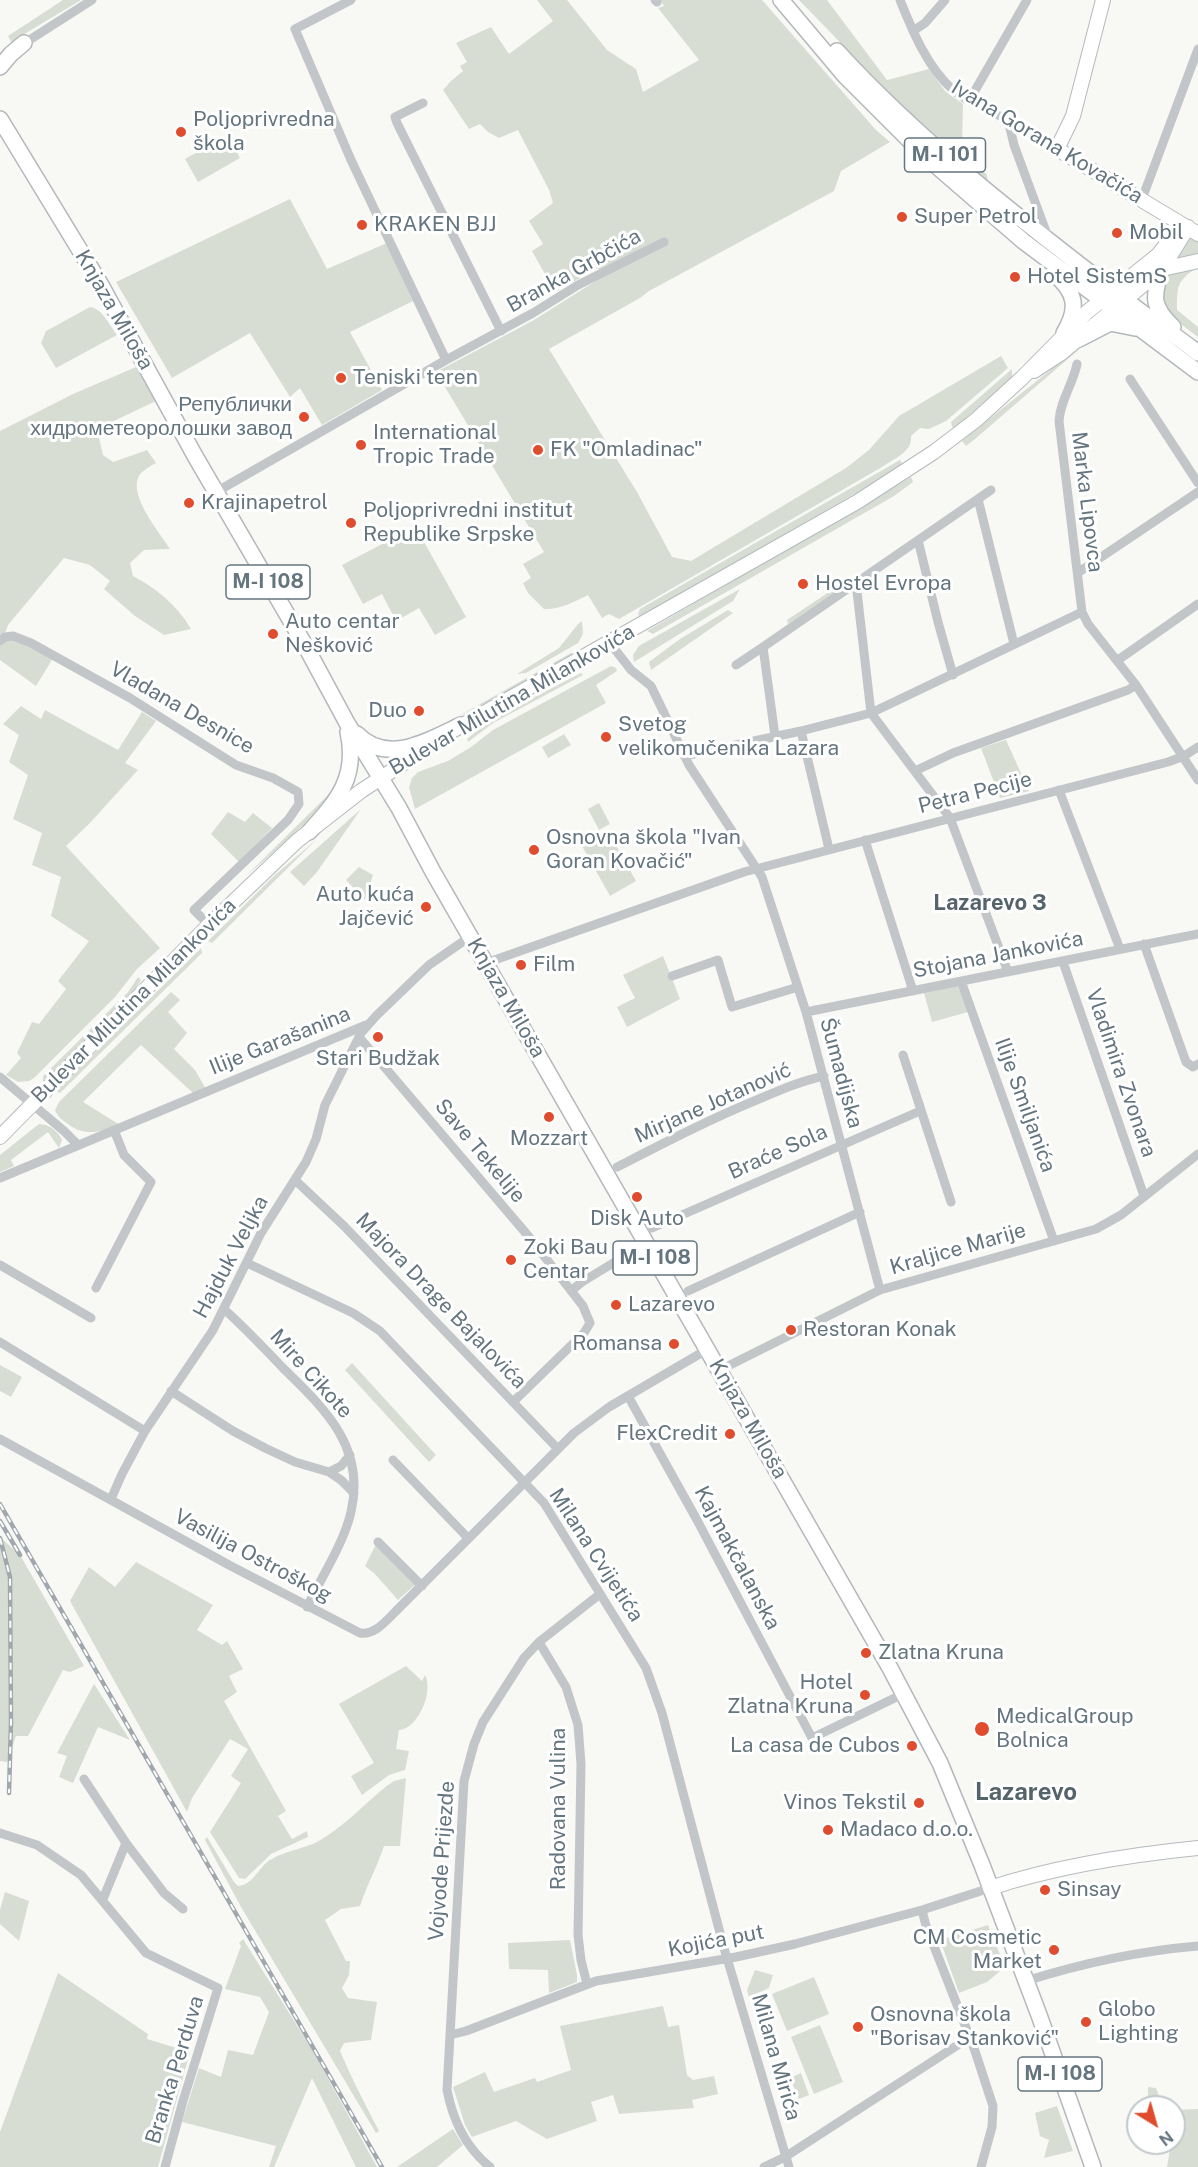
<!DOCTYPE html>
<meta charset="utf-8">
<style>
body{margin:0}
#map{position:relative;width:1198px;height:2167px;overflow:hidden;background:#f8f8f5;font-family:"Public Sans",sans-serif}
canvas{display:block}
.north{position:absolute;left:1126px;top:2095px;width:60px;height:60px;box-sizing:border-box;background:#fff;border:2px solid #c1c8cc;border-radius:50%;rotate:143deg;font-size:16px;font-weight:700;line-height:24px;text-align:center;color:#64757f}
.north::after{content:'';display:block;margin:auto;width:21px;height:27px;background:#df4c2e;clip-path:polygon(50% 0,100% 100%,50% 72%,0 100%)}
</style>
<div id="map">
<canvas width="1198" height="2167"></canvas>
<div class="north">N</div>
</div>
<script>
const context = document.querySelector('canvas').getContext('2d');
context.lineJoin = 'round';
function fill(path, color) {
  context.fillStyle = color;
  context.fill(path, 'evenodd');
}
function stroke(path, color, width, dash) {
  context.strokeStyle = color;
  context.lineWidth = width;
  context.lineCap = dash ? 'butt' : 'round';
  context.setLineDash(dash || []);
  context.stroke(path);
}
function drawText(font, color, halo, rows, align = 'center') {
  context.font = font + ' "Public Sans",sans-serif';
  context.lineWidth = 6;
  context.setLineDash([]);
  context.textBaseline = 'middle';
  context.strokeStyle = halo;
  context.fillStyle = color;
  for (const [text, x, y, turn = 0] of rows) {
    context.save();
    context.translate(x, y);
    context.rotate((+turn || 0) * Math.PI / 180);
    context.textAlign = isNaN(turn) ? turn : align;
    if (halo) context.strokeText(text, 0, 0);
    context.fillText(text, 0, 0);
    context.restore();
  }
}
fill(new Path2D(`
 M63,0H81L11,42L8,36Z
 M537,0H567L607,50L636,69L643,92L699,60L658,8L664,6L660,0H762L876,130L890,142L841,171L834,191L649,291L640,298L549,349L637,492L672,557L691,561L846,468L869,450L899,416L1001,356L1008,368L946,421L929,429L920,428L911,436C913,452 893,459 882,467L619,619L609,614L602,618L588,595C574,602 559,610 544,609L528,593L523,583L531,578L523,564L544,552L436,372L534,320L602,277L598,268L555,292L532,251L543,244L529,221L553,203L549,190L518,130L499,138L488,132L480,124L469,129L443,90L451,81L463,71L460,66L467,62L456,43L491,27L509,54L553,21Z
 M799,0H827L887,80L929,69L945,91L963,104L962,148L987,175L988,183L896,100Z
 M228,135L240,158L198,182L185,159Z
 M290,199L327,269L387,243L413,301L350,332L382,390L322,425L300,388L290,397L250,333L172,378L116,282Z
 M1188,235L1198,241V257L1173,263Z
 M1198,267C1177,281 1177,285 1177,310L1198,327V337C1187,328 1173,320 1165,309C1157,298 1162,278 1175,271C1181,268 1191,268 1198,267Z
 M90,307C102,308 110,326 117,335L56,368L41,343L46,331Z
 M1091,339L975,439L966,446L962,441L964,439L1088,340Z
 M136,367L156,401L97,429L103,455L113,462L147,450L156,463C149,467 141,471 138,478C130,498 160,533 170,549L144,550L130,563L133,576C156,588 177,605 191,629L164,635L135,616L104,589L110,581L90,565L64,558L8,625L6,631L0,637V431L73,394Z
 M1012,369V379L953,429L951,422Z
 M900,460L903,465L877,481L640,617L638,614L640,609Z
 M911,477L913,482L894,496L653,634L647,631Z
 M418,531L466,617L435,635L419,608L396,621L382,594L363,604L342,565L388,541L391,545Z
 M850,578L851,582L788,624L787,620Z
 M740,589L733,601L634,662L633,655L639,646Z
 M728,610L733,613L651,670L649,662L653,659L680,639Z
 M582,621L583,634L578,643L526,673L517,674L559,648L578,624Z
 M8,640H13L53,658L36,686L0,660V645Z
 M571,653L574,655L533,680L457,717Z
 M611,666L616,668L617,671L596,685L606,703L415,809L409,787L412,778L418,772L448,761L471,747L493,730Z
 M581,673L583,675L493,723L468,742L467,739L490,720Z
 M21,706L41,719L45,710L118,750L142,712L156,721L125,763L138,770L89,824L66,846L160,948L137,969L115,997L34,1078L29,1081L18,1082L6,1075L21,1058L17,1053L32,1022L39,1024L66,989L58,981L89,941L51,916L61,877L32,865L42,833L13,819L28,775L9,762L19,735L3,724Z
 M564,734L571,745L548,758L542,747Z
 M1006,740L1029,791L1000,798L981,748Z
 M337,783L335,793L293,835L245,877L329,794Z
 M599,803L610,824L599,830L588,809Z
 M361,809L317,872L304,886L290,872Z
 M228,812L245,822L253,813L272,828L239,862L211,834Z
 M608,831L636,881L610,896L582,846Z
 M317,839L212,943L208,941L275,875Z
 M359,867L373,875L365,900L346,880Z
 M201,948L202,953L60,1093L56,1091Z
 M663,956L680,999L627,1027L617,1007L635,998L623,975Z
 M138,977L141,980L132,995L43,1083V1076L128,992Z
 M958,986L968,1012L932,1022L924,993Z
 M171,992L180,1000L168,1012L187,1033L174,1049L195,1070L206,1089L194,1094L141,1045L83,1102L120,1125C101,1132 85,1137 68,1124C62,1120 58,1117 55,1110L59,1102Z
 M39,1124C48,1123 59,1132 62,1140L59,1148L48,1132L11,1160L14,1166L0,1172V1155Z
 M352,1363L436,1455L429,1462L345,1370Z
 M0,1365L22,1377L11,1397L0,1391Z
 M0,1537L20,1555L84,1666L70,1672L63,1670L28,1736H16L7,1762L0,1761Z
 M377,1542L418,1582L398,1600L375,1574L365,1566Z
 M136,1562L213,1605L197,1630L222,1645L227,1641L243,1669L229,1676L237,1692L224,1701L286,1811L278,1816L292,1839L307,1831L308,1837L271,1854L245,1879L239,1878L210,1832L241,1783L231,1776L248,1749L230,1739L192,1798L187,1812L70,1601L89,1567L115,1587Z
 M406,1666L422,1681L425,1675C434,1691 418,1729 399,1730L396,1749L409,1751L405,1770L389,1775L362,1795L351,1776L374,1763L339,1704Z
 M94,1684L130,1740L98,1727L73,1783L59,1777L67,1756L57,1753Z
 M406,1778L400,1846H384C377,1867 367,1885 360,1906L341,1909L325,1920L346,1961H350L349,1975L342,1988L348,1998L377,2002L371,2040L344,2043L340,2051C352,2079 365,2104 379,2131L376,2133L241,1907L205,1840L207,1837L234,1882L238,1886C252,1885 257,1871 266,1863C282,1850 305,1850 322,1839C347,1824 365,1803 388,1785L394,1781Z
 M5,1892L29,1901L19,1941L0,1924V1910Z
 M988,1925L1005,1967L987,1982L959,1993L940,1940Z
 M243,1939L311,2048L377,2167H356L312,2078L274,2167H269L276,2146L182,2122L199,2068L221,2077L228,2050L253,2055L269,2012L260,1997L225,1989L241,1946L239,1943Z
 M570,1940L577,1975V1982L549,1993L548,1970L509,1969L508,1943Z
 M755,1970L773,1975L769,1988L749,1997L747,1990Z
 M58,1973L148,2034L147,2039L190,2052L158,2167H0V2132Z
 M814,1977L829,2014L787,2031L772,1994Z
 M663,2006L668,2027L679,2025L687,2075L693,2080L714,2076L718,2094L692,2100L694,2108L619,2114L613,2095L591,2102L597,2121L547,2139L516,2121L472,2137L465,2125L453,2087L485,2072L494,2092L535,2078L537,2082L571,2070L560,2026Z
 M820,2025L843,2082L814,2094L791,2037Z
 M801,2073L809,2095L799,2099L790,2078Z
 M1148,2087L1156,2088L1163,2107H1148Z
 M1057,2106L1073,2151L1044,2158L1049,2140L1040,2136L1035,2113Z
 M1198,2109V2167H1167L1170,2149L1159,2147L1160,2143H1174V2110Z
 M453,2129L463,2145L437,2167H397Z`), '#d8ddd4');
const secondary = new Path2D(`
 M1103,0L1073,116L1057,149L1198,234
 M1162,269L1188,227
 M1034,371L1060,354L1162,269L1198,261
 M452,731L857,502L934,452L976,420L1022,378L1087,312L1158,255L1169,241L1179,223
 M0,1137L209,925L297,841L361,791L436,742
 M990,1888C1057,1866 1128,1855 1198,1848`);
const primary = new Path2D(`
 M781,0L845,76L925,156L1023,241L1198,372
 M837,51C922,144 1024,222 1124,299C1148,318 1174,334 1198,353
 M0,67L11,54L24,43
 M0,119L101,285L195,456L306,647L347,723L399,808L433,872L890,1668L940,1763L982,1865L1039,2015L1093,2167
 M1162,269C1152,297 1152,307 1173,327
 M1054,274C1076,292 1079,308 1064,333
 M1079,339L1110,323L1135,328
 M357,734C387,766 429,740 461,725
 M309,832C338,800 358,777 348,732`);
stroke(secondary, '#b4babe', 16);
stroke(primary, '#b3b8bc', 18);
stroke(new Path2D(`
 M351,0L295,29L351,160L446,360
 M655,0L657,2
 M900,0C913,32 927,67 953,90C968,103 988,110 1006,119C1023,128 1040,139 1057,149
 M913,31L925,23L945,0
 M20,46L92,0
 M969,101L1027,0
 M423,103L395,117L397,123L501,331
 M1008,120L1014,145L1048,237
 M1142,199L1198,49
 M1077,364C1073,384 1060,401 1059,421L1082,612
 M1130,379L1198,483
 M216,492L446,360L533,313L578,285L664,242
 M978,499L1014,644
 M918,540L938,622L953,675
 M1079,572L1198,492
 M856,583L871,713L950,818L1008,972
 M0,641L5,637L13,636L31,643L130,698L236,765L273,778L298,792L299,804L288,820L194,910L209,925
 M610,643L631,670L651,686L689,765L762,877L806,1012L880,1290
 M1118,660L1198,604
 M736,665L763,647
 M801,731L829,849
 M775,736L763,647L991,490
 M684,756L801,731L871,713L1082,612L1088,624L1136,685L1198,780
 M915,771L953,753L1128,690L1136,685
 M1059,790L1120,949
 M865,840L913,991
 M1144,944L1186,1062L1193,1067L1198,1064
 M1063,962L1144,1196
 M486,963L744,872L1168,762L1184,756L1198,747
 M672,976L718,960L732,1007L798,987
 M961,981L1054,1241
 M806,1012L1198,934
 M359,1037L530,1238L583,1306L590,1323L584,1333L514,1401
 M903,1055L951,1202
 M0,1077L64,1131L77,1144
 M617,1167C664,1143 710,1119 759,1099C780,1090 801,1081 824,1076
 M0,1178L366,1025
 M295,1180L344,1226L558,1449
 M652,1228L920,1111
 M247,1263L353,1313L380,1331L544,1503L646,1668L662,1713L724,1948L789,2167
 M0,1265L91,1318
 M96,1288L151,1182L124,1155L114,1130
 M571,1291L582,1282L646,1243
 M688,1291L860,1212
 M225,1310C245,1328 264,1348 283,1368C325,1409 366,1447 351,1512C344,1543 321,1578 307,1607
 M0,1342L145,1431
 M720,1370L880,1290L1096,1229L1121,1215L1198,1154
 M171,1391L233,1431L265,1448L295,1462L329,1472L341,1480L354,1493
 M628,1396L697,1520L812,1738L903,1694
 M0,1439L229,1565L360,1633C375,1635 386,1621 396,1611L574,1433L609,1407L708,1349
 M393,1460L468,1538
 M329,1472L341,1466L350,1455
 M111,1499L122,1474L145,1431L213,1330L261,1233L306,1162L316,1139L325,1105L361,1033L376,1016L429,965L471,936
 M378,1542L422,1586
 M539,1642L566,1687L578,1725L581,1764L578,1935L581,1960L587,1984
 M84,1779L126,1843L103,1899
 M0,1833L37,1845L81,1875L146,1953L218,1988L183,2101L165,2167
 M126,1843L164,1893L183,1909
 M922,1910L926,1926L974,2048L993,2106L992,2127L981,2167
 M1026,1981C1083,1963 1139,1951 1198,1946
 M450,2035L466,2031L596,1981L736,1957L795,1944L922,1910L990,1888
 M490,2167C465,2147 453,2121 447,2090L464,1781L474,1744L483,1722L524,1658L539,1642L600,1594
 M764,2167L785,2157L970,2037`), '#c2c6c9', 9);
stroke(secondary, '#fff', 14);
stroke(primary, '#fff', 15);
const rail = new Path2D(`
 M0,1504L382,2167
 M0,1521L20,1555
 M0,1538L10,1577L11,1722L9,1793`);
stroke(rail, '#a1a8ad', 4.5);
stroke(rail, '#fff', 2, [7]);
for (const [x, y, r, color] of [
 [181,132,6,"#df4c2e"],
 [902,217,6,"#df4c2e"],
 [362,225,6,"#df4c2e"],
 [1117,233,6,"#df4c2e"],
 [1015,277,6,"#df4c2e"],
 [341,378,6,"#df4c2e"],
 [304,417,6,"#df4c2e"],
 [361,445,6,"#df4c2e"],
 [538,450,6,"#df4c2e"],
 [189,503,6,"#df4c2e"],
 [351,523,6,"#df4c2e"],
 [803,584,6,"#df4c2e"],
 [273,634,6,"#df4c2e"],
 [419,711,6,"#df4c2e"],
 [606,737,6,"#df4c2e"],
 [534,850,6,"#df4c2e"],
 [426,907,6,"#df4c2e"],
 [521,965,6,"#df4c2e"],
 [378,1037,6,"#df4c2e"],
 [549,1117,6,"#df4c2e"],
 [637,1197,6,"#df4c2e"],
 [511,1260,6,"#df4c2e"],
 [616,1305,6,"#df4c2e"],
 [791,1330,6,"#df4c2e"],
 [674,1344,6,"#df4c2e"],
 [730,1434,6,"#df4c2e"],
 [866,1653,6,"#df4c2e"],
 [865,1695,6,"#df4c2e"],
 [982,1729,8,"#df4c2e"],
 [912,1746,6,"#df4c2e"],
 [919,1803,6,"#df4c2e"],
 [828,1830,6,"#df4c2e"],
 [1045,1890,6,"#df4c2e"],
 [1054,1950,6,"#df4c2e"],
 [1086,2022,6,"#df4c2e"],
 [858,2027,6,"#df4c2e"]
]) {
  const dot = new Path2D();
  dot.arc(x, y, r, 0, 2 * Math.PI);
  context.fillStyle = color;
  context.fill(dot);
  stroke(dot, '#fff', 2);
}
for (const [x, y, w] of [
 [945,155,81],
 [268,582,84],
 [655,1258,84],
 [1060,2074,84]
]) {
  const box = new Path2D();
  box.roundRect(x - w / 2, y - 17, w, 34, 4.5);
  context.fillStyle = '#fff';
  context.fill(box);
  stroke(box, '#64757f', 1.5);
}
drawText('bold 20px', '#64757f', null, [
 ["M-I 101",945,155],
 ["M-I 108",268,582],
 ["M-I 108",655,1258],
 ["M-I 108",1060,2074]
]);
drawText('21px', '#64757f', '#fff', [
 ["Poljoprivredna",193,120],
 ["škola",193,144],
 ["Super Petrol",914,217],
 ["KRAKEN BJJ",374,225],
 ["Mobil",1129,233],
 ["Hotel SistemS",1027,277],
 ["Teniski teren",353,378],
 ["Републички",292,405,"right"],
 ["хидрометеоролошки завод",292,429,"right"],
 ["International",373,433],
 ["Tropic Trade",373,457],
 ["FK \"Omladinac\"",550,450],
 ["Krajinapetrol",201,503],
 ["Poljoprivredni institut",363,511],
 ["Republike Srpske",363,535],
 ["Hostel Evropa",815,584],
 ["Auto centar",285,622],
 ["Nešković",285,646],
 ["Duo",407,711,"right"],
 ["Svetog",618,725],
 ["velikomučenika Lazara",618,749],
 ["Osnovna škola \"Ivan",546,838],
 ["Goran Kovačić\"",546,862],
 ["Auto kuća",414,895,"right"],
 ["Jajčević",414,919,"right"],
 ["Film",533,965],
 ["Stari Budžak",378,1059,"center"],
 ["Mozzart",549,1139,"center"],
 ["Disk Auto",637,1219,"center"],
 ["Zoki Bau",523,1248],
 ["Centar",523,1272],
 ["Lazarevo",628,1305],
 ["Restoran Konak",803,1330],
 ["Romansa",662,1344,"right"],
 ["FlexCredit",718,1434,"right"],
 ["Zlatna Kruna",878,1653],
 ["Hotel",853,1683,"right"],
 ["Zlatna Kruna",853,1707,"right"],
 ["MedicalGroup",996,1717],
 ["Bolnica",996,1741],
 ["La casa de Cubos",900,1746,"right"],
 ["Vinos Tekstil",907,1803,"right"],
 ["Madaco d.o.o.",840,1830],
 ["Sinsay",1057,1890],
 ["CM Cosmetic",1042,1938,"right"],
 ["Market",1042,1962,"right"],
 ["Globo",1098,2010],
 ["Lighting",1098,2034],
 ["Osnovna škola",870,2015],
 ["\"Borisav Stanković\"",870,2039]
], 'left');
drawText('21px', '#64757f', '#fff', [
 ["Ivana Gorana Kovačića",1047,142,31],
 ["Branka Grbčića",574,271,-29],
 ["Knjaza Miloša",114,310,60],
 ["Marka Lipovca",1087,502,83],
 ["Bulevar Milutina Milankovića",512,700,-30],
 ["Vladana Desnice",182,708,30],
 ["Petra Pecije",975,793,-14],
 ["Stojana Jankovića",998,955,-11],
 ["Knjaza Miloša",506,998,60],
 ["Bulevar Milutina Milankovića",134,1001,-45],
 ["Ilije Garašanina",280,1041,-22],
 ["Šumadijska",841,1073,75],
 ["Vladimira Zvonara",1121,1073,71],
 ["Mirjane Jotanović",713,1103,-24],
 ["Ilije Smiljanića",1025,1105,70],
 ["Save Tekelije",480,1151,50],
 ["Braće Sola",778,1152,-24],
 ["Kraljice Marije",958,1249,-16],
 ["Hajduk Veljka",231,1257,-62],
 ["Majora Drage Bajalovića",441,1301,46],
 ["Mire Cikote",311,1374,48],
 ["Knjaza Miloša",748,1419,60],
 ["Milana Cvijetića",596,1555,57],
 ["Vasilija Ostroškog",253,1556,28],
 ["Kajmakčalanska",737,1558,62],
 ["Radovana Vulina",559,1809,-90],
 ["Vojvode Prijezde",442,1861,-86],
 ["Kojića put",716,1941,-11],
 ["Milana Mirića",776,2057,74],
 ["Branka Perduva",175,2070,-73]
]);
drawText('bold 22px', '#55636b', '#fff', [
 ["Lazarevo 3",990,903]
]);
drawText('bold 24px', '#55636b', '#fff', [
 ["Lazarevo",1026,1793]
]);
</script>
